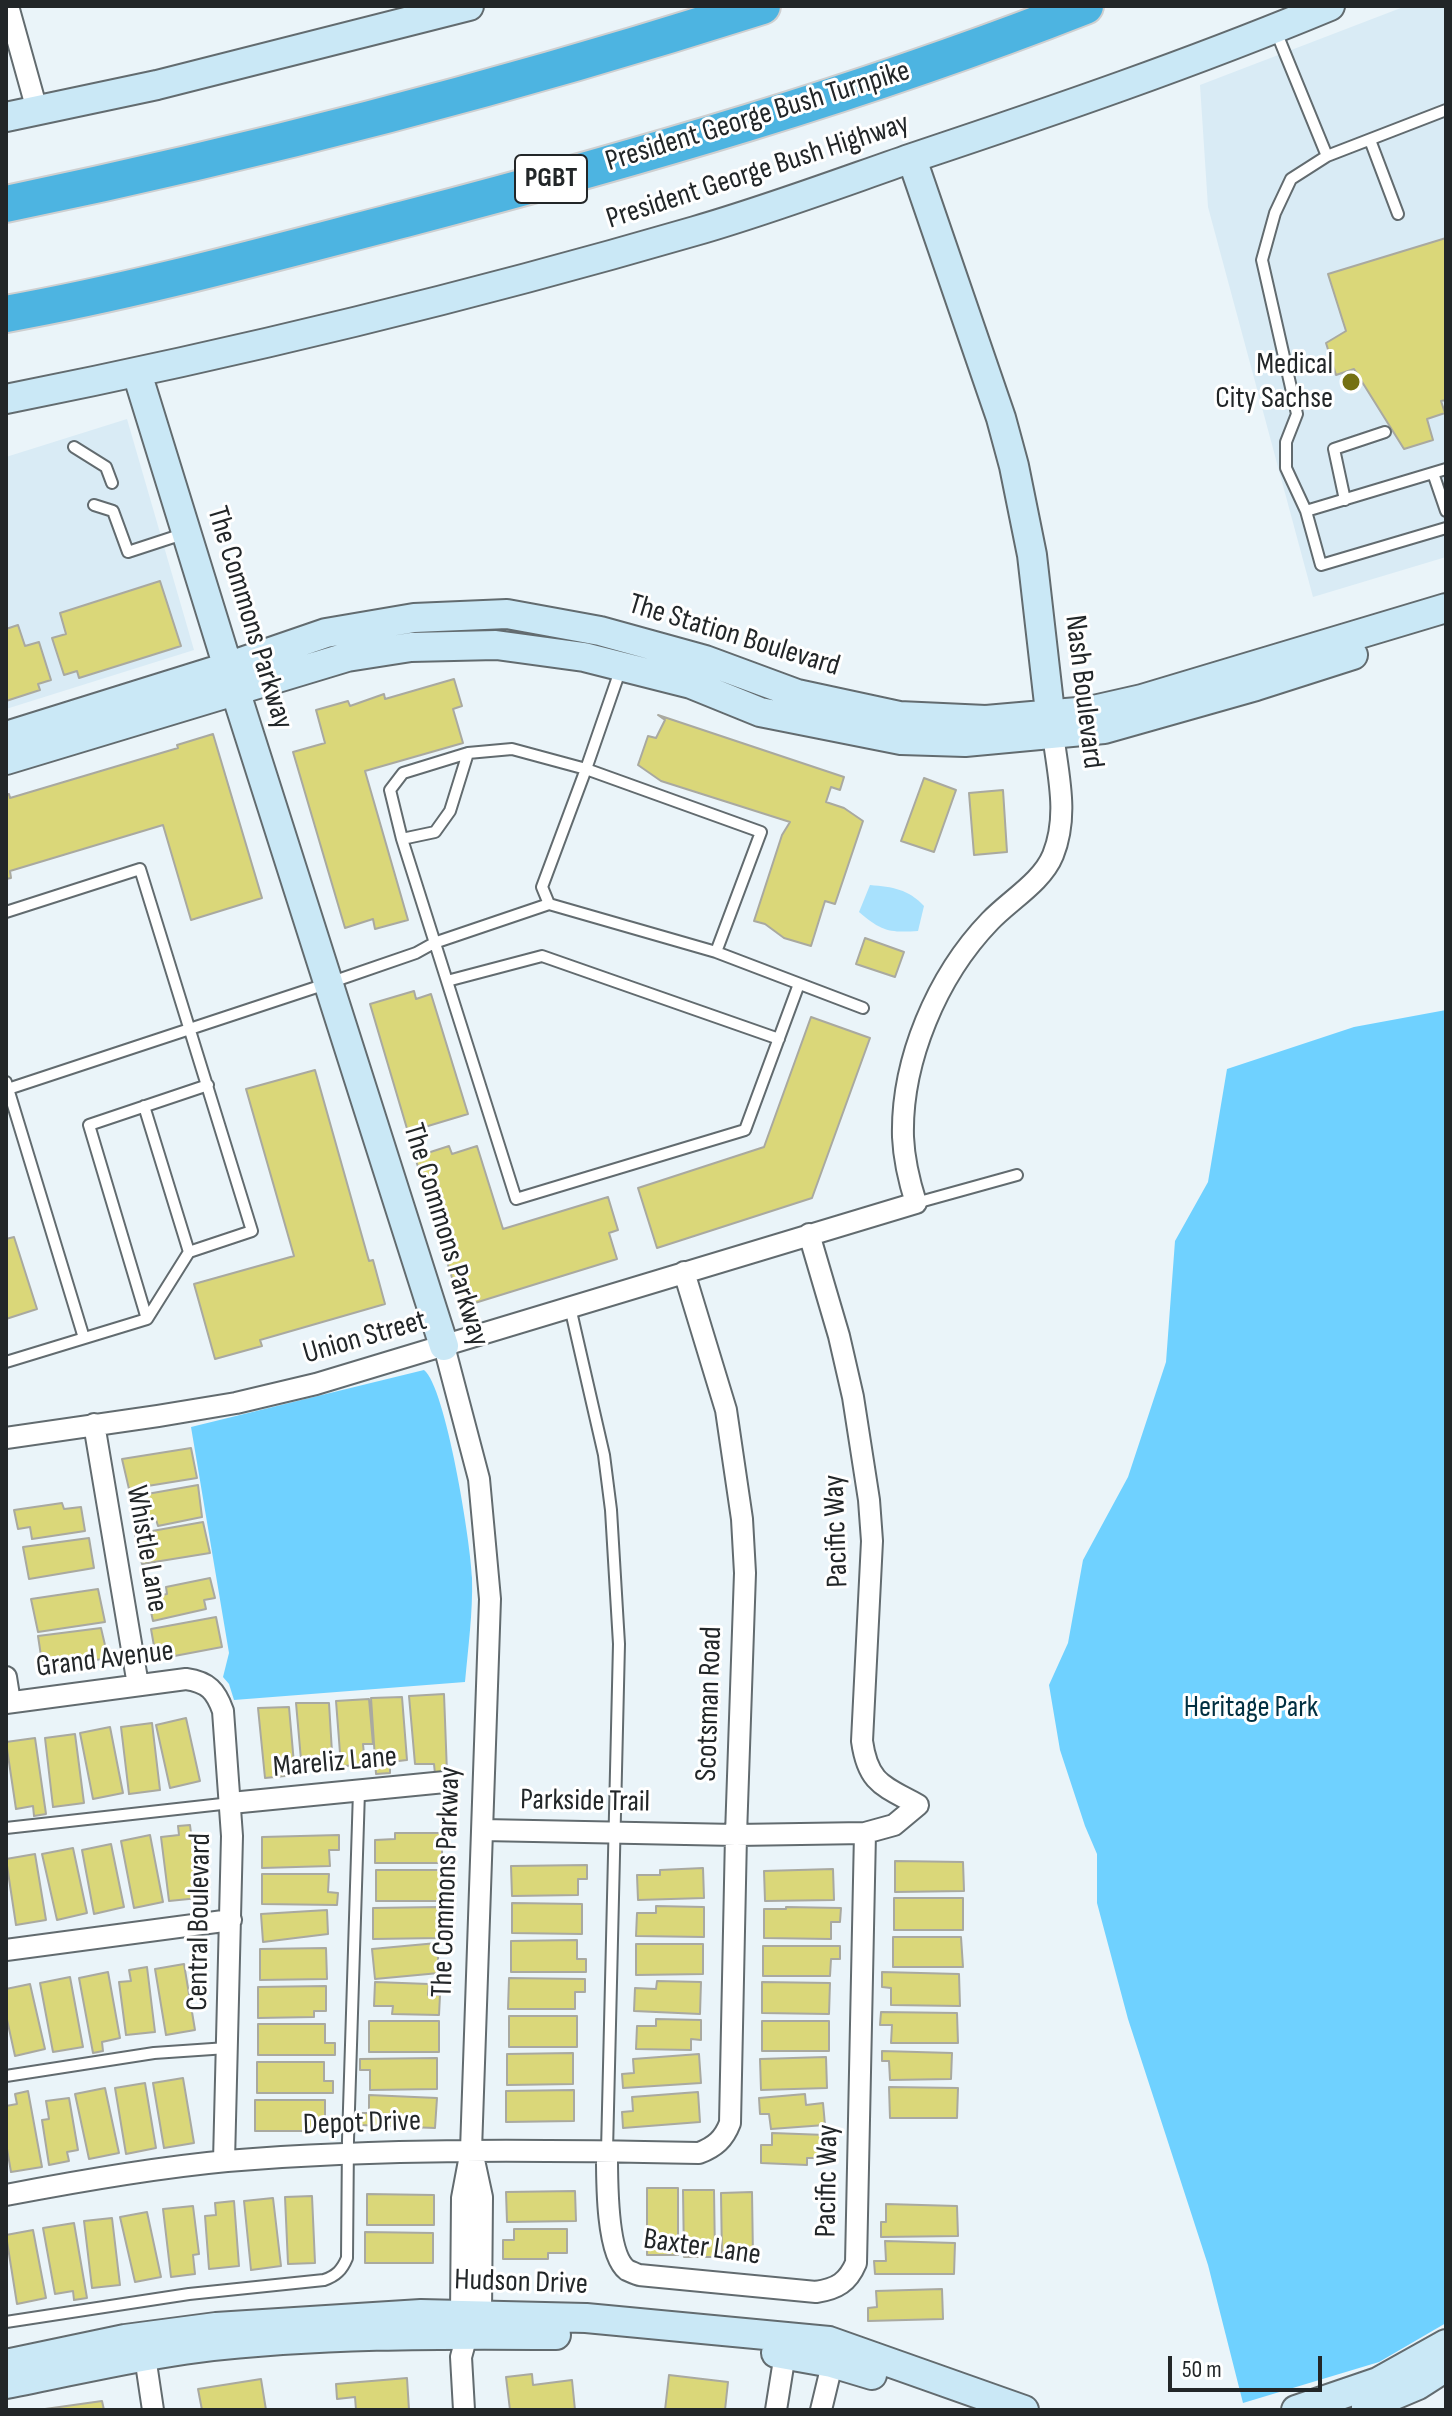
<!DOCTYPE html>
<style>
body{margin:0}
#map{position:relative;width:1452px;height:2416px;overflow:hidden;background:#eaf4f9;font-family:"Sofia Sans Condensed",sans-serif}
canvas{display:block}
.frame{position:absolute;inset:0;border:8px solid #222628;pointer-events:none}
.scale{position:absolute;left:1168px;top:2356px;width:154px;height:36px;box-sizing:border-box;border:4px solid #222628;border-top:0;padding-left:10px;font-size:24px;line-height:28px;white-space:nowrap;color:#222628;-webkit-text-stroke:6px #fff;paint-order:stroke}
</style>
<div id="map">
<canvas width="1452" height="2416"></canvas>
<div class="frame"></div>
<div class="scale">50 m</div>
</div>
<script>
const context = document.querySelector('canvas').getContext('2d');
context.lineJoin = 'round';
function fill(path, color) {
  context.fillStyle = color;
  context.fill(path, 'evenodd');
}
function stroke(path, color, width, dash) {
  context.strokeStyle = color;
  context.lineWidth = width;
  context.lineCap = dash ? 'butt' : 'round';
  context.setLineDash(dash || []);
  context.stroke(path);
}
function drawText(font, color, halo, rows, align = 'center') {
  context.font = font + ' "Sofia Sans Condensed",sans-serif';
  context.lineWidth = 6;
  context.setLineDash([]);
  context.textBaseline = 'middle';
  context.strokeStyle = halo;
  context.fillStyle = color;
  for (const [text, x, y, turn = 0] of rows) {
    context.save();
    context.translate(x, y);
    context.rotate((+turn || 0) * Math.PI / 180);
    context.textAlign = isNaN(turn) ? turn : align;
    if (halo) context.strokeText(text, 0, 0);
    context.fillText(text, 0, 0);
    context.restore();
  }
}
fill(new Path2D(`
 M1406,6H1446V557L1313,597L1208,207L1200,85Z
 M127,419L194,650L6,709V457Z`), '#d9ebf5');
fill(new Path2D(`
 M1446,1010V2323L1379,2362L1243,2403L1208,2265L1128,2019L1097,1903V1854L1085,1826L1060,1750L1049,1685L1068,1643L1083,1560L1128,1477L1166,1362L1175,1241L1208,1182L1227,1069L1354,1027Z
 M424,1370C446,1387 471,1544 472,1578C473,1612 468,1648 465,1682L234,1700L229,1684L223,1677L229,1653L191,1427Z`), '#6fd1ff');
fill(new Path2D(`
 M870,885C893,887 908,889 924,906L918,931C889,933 881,931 859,912Z`), '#a8e1fd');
const building = new Path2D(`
 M1446,238V400L1441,401L1445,413L1427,419L1433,440L1404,449L1354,369L1336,375L1326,343L1346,331L1328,274Z
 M160,581L181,646L79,678L77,671L64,675L52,638L66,634L60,613Z
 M18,625L25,646L39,642L51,680L38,684L40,690L6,701V629Z
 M454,679L462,706L453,709L463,743L365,771L408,920L375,929L373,919L345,928L293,752L325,743L316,710L348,701L350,706L384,694L385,699Z
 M658,715L844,777L840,790L831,787L826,802L844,808L863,821L835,904L825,901L811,946L784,938L765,924L754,921L782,835L790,822L661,781L638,765L648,736L656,738L665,720Z
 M213,734L262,898L191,920L163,825L10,871L11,878L6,879V795L9,794L10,798L178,748L177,745Z
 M924,778L956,790L934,852L901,841Z
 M1003,790L1007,852L974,855L969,793Z
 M865,938L904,952L895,977L856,964Z
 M414,991L416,999L431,994L468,1114L408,1132L370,1004Z
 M811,1017L870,1038L812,1198L657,1248L638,1188L764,1147Z
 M315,1070L369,1261L373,1260L385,1304L260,1340L262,1346L215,1359L194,1284L294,1256L246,1089Z
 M449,1146L452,1154L477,1146L503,1229L608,1197L618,1230L609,1233L617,1259L465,1306L460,1292L469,1290L465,1277L453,1281L415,1157Z
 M14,1237L37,1309L6,1319V1239Z
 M191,1448L197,1478L129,1489L122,1459Z
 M198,1485L202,1517L158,1526L155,1516L135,1521L130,1497Z
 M62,1503L64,1509L81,1507L85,1531L32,1539L30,1527L18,1529L14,1510Z
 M203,1522L210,1553L142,1564L135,1534Z
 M89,1538L94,1568L29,1579L23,1547Z
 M210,1578L215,1598L204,1600L206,1609L153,1621L148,1598L167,1594L166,1587Z
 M98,1589L105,1622L38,1632L31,1599Z
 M216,1617L222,1647L148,1661L145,1648L154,1646L151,1629Z
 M101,1628L108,1658L43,1669L38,1636Z
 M444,1694L447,1773L435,1774L434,1764H415L409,1696Z
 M402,1697L407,1760L390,1762V1773L376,1774L371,1698Z
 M369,1699L373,1744H363L365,1765L341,1766L336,1701Z
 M296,1703H329L333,1769L302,1771Z
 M289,1707L295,1775L265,1778L258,1708Z
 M186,1718L200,1781L170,1788L156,1725Z
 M152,1723L160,1790L129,1794L121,1727Z
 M110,1727L123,1793L93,1799L80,1733Z
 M75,1734L84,1803L53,1807L45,1738Z
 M35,1738L46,1814L34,1816L33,1806L16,1809L6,1742Z
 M190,1825L199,1898L169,1901L161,1837L179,1835L178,1826Z
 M395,1833H442V1863H375V1840L395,1839Z
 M150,1835L163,1902L134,1908L121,1841Z
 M339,1835V1850H329L330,1866L262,1868V1837Z
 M111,1844L124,1907L94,1914L82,1850Z
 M73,1848L87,1913L57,1920L42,1854Z
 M35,1854L46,1920L16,1925L6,1859Z
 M895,1861L963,1862L964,1891L895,1892Z
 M587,1865V1879H578V1895L512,1896L511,1866Z
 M703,1868L704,1898L638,1900L637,1875H660V1870Z
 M833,1869L834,1900L765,1901L764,1871Z
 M376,1870H441V1901H376Z
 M262,1874H329L328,1892L338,1893L337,1905L262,1904Z
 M894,1898H963V1930H894Z
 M512,1903L582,1904V1934L512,1933Z
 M656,1906L704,1907V1937L636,1936L637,1913H656Z
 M441,1907V1938L373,1939V1908Z
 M786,1907L841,1908L840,1922H831V1939L764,1938V1909H786Z
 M327,1910L328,1934L263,1942L261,1914Z
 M893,1937H961L963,1967H893Z
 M577,1940V1959H586V1972H511V1941Z
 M437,1943L439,1973L375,1979L372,1949Z
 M636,1944H703V1974L636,1975Z
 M763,1946H840V1959H831L830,1976H763Z
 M326,1948L327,1979L260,1980V1949Z
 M184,1964L195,2030L166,2035L155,1969Z
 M147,1967L155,2032L126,2035L119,1982L131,1981L129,1970Z
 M108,1972L120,2038L102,2042L103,2051L93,2053L79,1978Z
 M882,1972L959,1974L960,2006L891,2005V1988L882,1987Z
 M70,1977L83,2047L53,2052L40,1983Z
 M509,1978L585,1979V1992H575V2009H508Z
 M657,1981L701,1982L700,2014L634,2011L635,1988L656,1989Z
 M375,1982L429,1984L428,1995H440L439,2015L392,2014L393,2006H374Z
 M762,1982L830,1983L829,2014L762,2013Z
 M30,1984L45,2049L15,2056L6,2015V1989Z
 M326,1986V2011H314V2017L258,2018V1987Z
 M881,2012L957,2013L958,2043H891L892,2025H880Z
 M509,2016H577V2047H509Z
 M656,2019L701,2020V2040L691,2039V2050L636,2049L637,2026H656Z
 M369,2021H439V2052H369Z
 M762,2021H829V2051H762Z
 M258,2024H325V2043H335V2055H258Z
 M882,2051L952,2053L951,2079L890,2080L889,2061H882Z
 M573,2053V2084L507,2085V2054Z
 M699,2054L701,2083L623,2088L622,2074L634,2073L633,2059Z
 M826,2057L827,2088L761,2090L760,2059Z
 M437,2058V2089L370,2090V2070H360V2059Z
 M257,2062H324V2081H333V2093H257Z
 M183,2078L194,2143L164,2148L153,2083Z
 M145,2083L156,2148L126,2154L115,2088Z
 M889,2087L958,2088L957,2118H890Z
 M105,2088L119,2153L89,2159L75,2094Z
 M574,2090V2121L506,2122V2091Z
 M28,2091L42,2167L11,2172L6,2143V2106L17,2104L15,2094Z
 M698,2092L700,2122L623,2128L622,2112L633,2111L632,2097Z
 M805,2094L806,2105L823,2103L825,2125L771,2129L769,2114H760L759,2098Z
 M369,2095L437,2098L435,2128L359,2125L360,2113H369Z
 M69,2098L78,2150L67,2152L69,2161L49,2165L42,2120L49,2119L46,2101Z
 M255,2100H325V2131H255Z
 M772,2133L826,2135L825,2158H807V2165L761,2163V2145H772Z
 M647,2188H678V2255H647Z
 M683,2190H714L715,2257H684Z
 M575,2191L576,2221L507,2222L506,2192Z
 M752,2192L753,2258H722L721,2193Z
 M367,2194L434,2195V2225H367Z
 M312,2196L315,2263L288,2264L285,2197Z
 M273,2198L281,2266L251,2270L244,2201Z
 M234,2201L239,2266L209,2269L205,2216L216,2215L215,2203Z
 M886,2204L957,2206L958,2236L881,2237V2222H886Z
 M193,2206L199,2254L193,2255L195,2274L171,2277L163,2209Z
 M147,2212L161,2277L135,2282L120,2217Z
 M112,2218L120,2285L92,2288L84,2221Z
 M74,2223L87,2298L74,2300L73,2291L55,2294L43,2228Z
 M514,2229H567V2253H548V2259H503V2240H514Z
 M33,2230L46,2298L17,2304L6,2235Z
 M365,2232L433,2233V2263H365Z
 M885,2241L955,2243L954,2274H875L874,2261H886Z
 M942,2289L943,2319L868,2321V2308L877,2307L876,2291Z
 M532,2374L533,2385L572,2380L575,2410H510L506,2377Z
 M669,2375L728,2382L725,2410H665Z
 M407,2378L409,2410H356L355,2397L337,2399L336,2384Z
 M261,2379L266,2410H202L198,2389Z
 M102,2401L104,2410H38Z`);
fill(building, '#dad779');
stroke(building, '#a9a9a0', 2);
const lane = new Path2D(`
 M1275,29L1327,156L1291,179L1275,213L1262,260L1297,414L1286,442V468L1306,511L1446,469
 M1370,140L1398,214
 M1327,156L1446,110
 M74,447L106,467L112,483
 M1433,473L1446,511
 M1345,500L1334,449L1385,432
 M94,505L113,511L128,552L183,534
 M1306,511L1321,565L1446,528
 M402,839L435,832L450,811L468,753
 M549,904L542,887L586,769L512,749L468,753L403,773L390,790L402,839L516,1199L745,1130L799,984
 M6,912L140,869L252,1231L189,1252L147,1319L6,1362
 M716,952L863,1008
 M447,981L542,956L779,1039
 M6,1082L84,1338
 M8,1089L329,983L416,953L434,943L549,904L716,952L761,832L586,769L621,668
 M144,1106L189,1252
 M916,1203L1017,1175
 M570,1307L604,1455L611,1510L619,1644L607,2151
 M147,1319L89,1125L208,1085
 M6,1828L231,1803
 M6,2076L154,2053L227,2048
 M6,2322L189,2294L324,2280C336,2276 342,2270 347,2258L348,2140L359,1791`);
const street = new Path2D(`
 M8,6L37,110
 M444,1346L479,1479L490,1599L471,2150L462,2198L461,2314L465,2327
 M94,1424L138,1685
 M6,1438L158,1416L236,1403L316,1384L916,1203C909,1181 904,1160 903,1137C901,1061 937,976 990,921C1010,900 1042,882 1053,855C1069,815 1058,775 1053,734
 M6,1677L10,1702
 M6,1703L186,1679C208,1682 216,1691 223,1711L232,1836L224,2161
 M231,1803L445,1782
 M483,1830L736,1835L865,1833L894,1825L918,1805C884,1786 868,1784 862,1741L872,1541L869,1500L853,1397L839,1336L809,1234
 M6,1950L231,1920
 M607,2151C607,2177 606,2254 627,2270C627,2270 638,2275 639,2275L816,2292C837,2289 848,2282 856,2263L865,1833
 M6,2195C79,2181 153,2168 227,2161C384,2148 542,2150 699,2153C715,2147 724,2139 730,2123L736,1835L745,1573L742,1519L726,1410L684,1272
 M143,2343L153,2410
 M464,2410L461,2357L467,2335L481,2314L482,2197L474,2160
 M776,2410L787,2341
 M821,2410L835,2352`);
const secondary = new Path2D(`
 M6,117L157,85L469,6
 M912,159L1001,418L1014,466L1032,555L1052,730
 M137,373L235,690L444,1346
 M6,399C237,353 468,297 695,231C768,210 840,183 912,158C1053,111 1193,63 1330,6
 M6,736L227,667L326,633L414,618L507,614L600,631L705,660L797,694L899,716L986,720L1089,711L1142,699L1446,608
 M6,760L347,657L411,647L496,645L584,657L691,684L760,712L901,740L965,742L1104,729L1256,686L1353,655
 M776,2353L832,2363L872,2375
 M6,2364L125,2339L216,2327L421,2314L586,2318L829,2341L1024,2410
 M6,2384C69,2372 133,2356 197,2348C316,2334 436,2334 556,2335
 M1366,2407L1418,2385L1446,2367
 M1296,2410L1378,2382L1446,2344`);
const highway = new Path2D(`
 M6,204C261,151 514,85 762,6
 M6,314C140,290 273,253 405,219C635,159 864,93 1085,6`);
stroke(lane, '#626b6f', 14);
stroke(street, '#626b6f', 24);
stroke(secondary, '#626b6f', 32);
stroke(highway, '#cecfd0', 40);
stroke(lane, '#fff', 10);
stroke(street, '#fff', 20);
stroke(secondary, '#cae8f6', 28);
stroke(highway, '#4db4e1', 36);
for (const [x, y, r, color] of [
 [1351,382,10,"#757113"]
]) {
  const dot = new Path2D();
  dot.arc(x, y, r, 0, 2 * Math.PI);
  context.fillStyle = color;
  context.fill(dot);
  stroke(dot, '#fff', 3);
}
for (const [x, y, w] of [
 [551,179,72]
]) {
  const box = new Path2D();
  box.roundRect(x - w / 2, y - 24, w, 48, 6);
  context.fillStyle = '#fff';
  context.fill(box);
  stroke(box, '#222628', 2);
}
drawText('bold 28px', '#222628', null, [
 ["PGBT",551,179]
]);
drawText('30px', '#222628', '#fff', [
 ["President George Bush Turnpike",758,117,-17],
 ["President George Bush Highway",758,172,-18],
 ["The Commons Parkway",249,618,73],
 ["The Station Boulevard",734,636,17],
 ["Nash Boulevard",1083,692,83],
 ["The Commons Parkway",445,1235,73],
 ["Union Street",365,1338,-16],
 ["Pacific Way",837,1531,-92],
 ["Whistle Lane",146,1549,80],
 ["Grand Avenue",105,1660,-7],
 ["Scotsman Road",710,1704,-88],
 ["Mareliz Lane",335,1763,-5],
 ["Parkside Trail",585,1802,1],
 ["The Commons Parkway",447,1882,-88],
 ["Central Boulevard",200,1922,-89],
 ["Depot Drive",362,2124,-2],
 ["Pacific Way",828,2181,-89],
 ["Baxter Lane",702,2248,8],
 ["Hudson Drive",521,2283,2]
]);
drawText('30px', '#222628', '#fff', [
 ["Medical",1333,365],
 ["City Sachse",1333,399]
], 'right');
drawText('30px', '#002f41', '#fff', [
 ["Heritage Park",1251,1708]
]);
</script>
